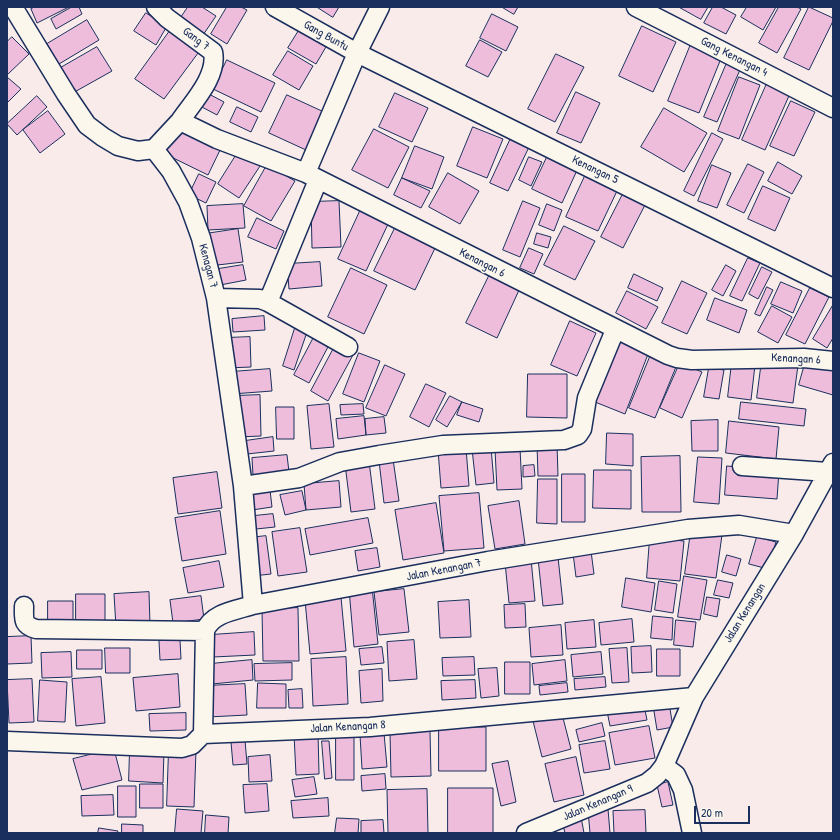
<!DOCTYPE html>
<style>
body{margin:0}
#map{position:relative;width:840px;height:840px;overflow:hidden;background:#f8ebe9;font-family:"Patrick Hand",sans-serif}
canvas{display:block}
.frame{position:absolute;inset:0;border:8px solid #1b2f5e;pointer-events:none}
.scale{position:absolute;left:694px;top:806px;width:56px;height:18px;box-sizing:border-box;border:2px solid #1b2f5e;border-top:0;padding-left:5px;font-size:12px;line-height:14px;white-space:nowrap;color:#1b2f5e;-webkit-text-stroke:3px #fbf7ec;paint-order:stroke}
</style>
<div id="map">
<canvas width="840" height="840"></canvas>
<div class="frame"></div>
<div class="scale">20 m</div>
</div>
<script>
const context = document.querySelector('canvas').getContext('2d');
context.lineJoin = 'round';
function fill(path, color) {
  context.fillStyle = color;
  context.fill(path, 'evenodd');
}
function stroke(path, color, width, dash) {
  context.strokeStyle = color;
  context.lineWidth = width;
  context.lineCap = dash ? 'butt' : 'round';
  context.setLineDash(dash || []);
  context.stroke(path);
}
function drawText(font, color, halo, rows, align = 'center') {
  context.font = font + ' "Patrick Hand",sans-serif';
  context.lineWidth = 3;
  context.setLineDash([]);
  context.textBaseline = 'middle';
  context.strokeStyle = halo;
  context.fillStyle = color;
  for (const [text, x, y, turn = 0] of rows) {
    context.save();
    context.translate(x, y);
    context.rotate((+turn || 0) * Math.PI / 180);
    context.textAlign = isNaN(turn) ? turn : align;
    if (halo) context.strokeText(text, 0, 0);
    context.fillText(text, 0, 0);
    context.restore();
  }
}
const building = new Path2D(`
 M35,7H69L37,23L31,9Z
 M72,7H79L82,14L56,29L51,19Z
 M188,7H202L216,16L203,35L180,19Z
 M227,7H241L247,10L227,44L211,34Z
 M317,7H339L333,17Z
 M502,7H518L514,14Z
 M679,7H708L701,19Z
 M713,7H721L736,15L726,34L704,23Z
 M747,7H776L763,30L741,17Z
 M779,7H797L801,9L777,53L759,43Z
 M809,7L833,18V21L809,70L784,58Z
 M146,13L167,26L156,45L134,31Z
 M492,14L518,27L506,51L480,38Z
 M87,20L99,40L59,64L47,44Z
 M303,24L330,40L316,64L288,48Z
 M642,26L676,42L653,92L619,76Z
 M172,28L201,49L164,99L135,79Z
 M12,37L29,54L7,75V42Z
 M480,40L502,52L488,77L466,66Z
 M691,44L722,56L699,113L668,101Z
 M97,47L112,71L71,94L57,70Z
 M288,51L313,66L299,90L273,75Z
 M556,54L584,67L555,122L528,109Z
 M729,58L743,63L717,122L704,117Z
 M227,60L275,83L261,112L213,89Z
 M7,77L21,89L7,103Z
 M739,77L760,85L739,139L718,131Z
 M769,79L792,89L765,150L742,140Z
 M576,92L600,103L581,143L557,133Z
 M207,93L224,102L217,115L200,106Z
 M395,93L428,108L412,142L379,127Z
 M287,95L324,112L306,150L269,133Z
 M37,96L47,107L17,135L7,124Z
 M791,101L815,112L794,156L770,146Z
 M237,107L258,117L251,132L230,122Z
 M664,108L707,133L684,172L641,147Z
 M48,111L65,134L40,153L23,130Z
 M473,127L503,139L487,178L457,166Z
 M178,128L221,148L208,175L165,154Z
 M374,129L409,147L388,188L352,170Z
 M712,133L723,139L694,196L684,191Z
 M511,138L529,147L508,191L490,183Z
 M415,146L444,157L432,189L402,178Z
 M240,149L262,163L239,198L218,184Z
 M549,153L579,166L562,203L532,189Z
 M529,157L542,162L531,186L519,180Z
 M778,162L802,176L792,194L768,181Z
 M748,164L764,172L744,213L727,205Z
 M267,165L295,181L271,221L244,206Z
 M712,165L731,173L717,208L698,201Z
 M448,173L479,191L460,224L429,207Z
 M199,174L216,182L206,203L189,195Z
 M585,176L617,191L598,231L566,217Z
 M402,178L430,191L421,208L394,195Z
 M763,186L790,198L775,231L748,219Z
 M624,192L646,203L623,248L601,237Z
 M339,201L341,247L312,248L311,202Z
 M523,201L540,208L520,257L503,250Z
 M243,204L245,228L208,230L207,206Z
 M547,204L562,210L554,231L539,225Z
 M361,209L389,222L366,271L338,259Z
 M257,218L284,231L276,249L248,237Z
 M397,224L437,244L415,290L374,271Z
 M564,226L595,241L575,280L544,265Z
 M238,229L243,262L209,266L205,234Z
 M537,233L551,237L548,248L534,244Z
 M529,248L543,254L534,274L520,268Z
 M748,258L760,263L742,301L730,296Z
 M320,262L322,286L289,289L287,264Z
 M243,265L246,280L215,286L212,270Z
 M726,265L736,271L723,296L712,290Z
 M762,267L772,272L758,299L749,294Z
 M351,268L387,285L364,334L328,317Z
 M490,274L520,288L497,338L466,323Z
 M634,274L663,288L657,301L628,288Z
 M682,281L707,293L687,334L662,323Z
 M781,282L802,291L793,313L771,304Z
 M767,287L773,290L760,316L755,314Z
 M810,288L829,297L805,344L786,335Z
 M627,291L658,307L646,329L616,313Z
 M715,298L747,310L739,333L707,320Z
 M833,305V338L827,348L813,339Z
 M772,306L792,317L778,343L758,332Z
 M264,316L265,330L233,332L232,319Z
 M570,321L596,333L577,376L551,365Z
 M295,328L307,332L294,370L283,366Z
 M615,335L650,349L625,414L590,400Z
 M250,337L251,367L227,368L226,338Z
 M314,337L329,345L309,383L294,375Z
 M335,346L353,355L328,401L311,391Z
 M652,352L678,362L655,418L629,408Z
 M359,353L380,361L364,402L343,394Z
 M762,360L798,365L793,403L757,398Z
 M806,360L833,369V395L799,385Z
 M732,362L755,365L751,400L728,397Z
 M680,363L702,372L682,418L660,408Z
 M385,365L405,374L386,416L366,408Z
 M709,368L724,370L719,399L704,397Z
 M270,369L272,391L232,394L231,372Z
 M528,374H567V418L527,417Z
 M426,384L446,393L429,427L410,417Z
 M260,395L261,436L237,437L235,396Z
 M450,396L462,402L447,427L436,420Z
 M462,402L483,409L479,422L457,415Z
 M741,402L806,409L804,426L739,419Z
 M329,404L334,447L311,449L307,406Z
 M363,404L364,414L341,415L340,405Z
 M276,407H294V439H277Z
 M364,416L366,435L338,439L336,419Z
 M384,417L386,433L366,435L365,419Z
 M718,420V451H692L691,421Z
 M729,421L779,427L776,459L726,453Z
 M607,433L633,434V466L606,464Z
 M273,437L274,451L247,454L245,441Z
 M557,444L558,476H538L537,445Z
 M491,447L494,483L476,485L472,449Z
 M466,448L469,486L441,488L438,450Z
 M520,448L522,489L497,490L495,449Z
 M287,455L289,472L253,475L252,458Z
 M680,456L681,512H642L641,457Z
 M698,457L722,458L719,504L694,502Z
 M393,459L399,501L384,503L379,461Z
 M369,461L375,509L351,512L345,464Z
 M534,465L535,476L523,477V466Z
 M727,466L779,471L777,499L725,495Z
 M594,470H631V509L593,508Z
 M217,472L222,508L178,514L173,478Z
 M562,474H585V522H562Z
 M538,479H557V524L537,523Z
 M339,481L341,507L306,510L304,484Z
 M270,490L272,507L252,510L250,492Z
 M302,491L306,510L285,515L280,495Z
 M479,493L484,548L444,551L439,496Z
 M519,501L525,544L495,549L488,506Z
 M436,503L444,553L403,560L395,510Z
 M220,511L226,554L182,561L175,518Z
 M273,514L275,527L256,529L254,516Z
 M368,518L373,543L310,555L305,529Z
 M300,528L307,572L278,576L272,532Z
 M691,531L722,535L716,578L685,574Z
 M266,536L271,574L253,576L249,538Z
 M757,537L776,542L768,569L749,564Z
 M650,538L684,541L680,581L647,578Z
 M377,548L380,567L358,571L355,551Z
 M591,551L594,574L576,577L573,553Z
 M727,555L741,559L736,576L722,572Z
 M558,557L563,604L543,606L538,558Z
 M531,559L535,601L509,603L505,562Z
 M219,561L224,587L188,593L183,568Z
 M684,576L707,580L700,620L678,617Z
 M626,578L655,583L651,612L622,607Z
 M718,580L733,583L729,598L714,595Z
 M659,581L677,584L673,613L655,610Z
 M372,587L378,644L354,647L349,589Z
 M404,589L409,632L379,635L374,592Z
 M149,592L150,625L116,627L114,594Z
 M76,594H105V624H76Z
 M201,596L204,619L173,623L170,600Z
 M341,597L346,651L310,654L305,600Z
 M707,597L720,599L717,617L704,614Z
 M469,600L471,637L440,638L438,602Z
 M48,601H73V623H48Z
 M525,604L526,627L505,628L504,605Z
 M298,608L299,661H263L262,609Z
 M653,616L673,618L672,640L651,638Z
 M632,619L634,642L601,645L599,623Z
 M594,620L596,647L567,649L565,623Z
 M676,620L696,622L693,647L674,645Z
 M561,625L563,655L531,657L529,628Z
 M254,632L255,655L213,657L211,635Z
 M31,636L32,663L7,664V637Z
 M180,640L181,659L160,660L159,641Z
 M414,640L417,679L389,681L387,642Z
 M651,646L652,672L632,673L631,647Z
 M382,647L384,663L361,665L359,649Z
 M105,648H130V673H106Z
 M627,648L629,682L612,683L609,649Z
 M657,649H680V676H657Z
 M77,650H102V669H77Z
 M71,652L72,677L42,678L41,653Z
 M601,652L603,674L573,677L571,655Z
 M346,657L348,704L313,706L311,659Z
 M474,657L475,675L443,676L442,658Z
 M252,660L253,680L212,684L210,664Z
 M565,660L567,681L534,685L532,664Z
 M505,662H530V694H505Z
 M292,663V680L255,681L254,664Z
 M497,668L499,696L481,698L478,669Z
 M382,669L383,701L361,703L359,671Z
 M178,674L180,707L136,711L133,678Z
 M101,677L105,723L76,726L72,679Z
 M605,677L606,687L575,690L574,679Z
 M32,679L34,722L9,723L7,680Z
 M40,680L67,682L65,722L38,721Z
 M475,680L476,698L442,700L441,681Z
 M258,683L286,684V708H257Z
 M567,683L568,692L540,695L539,686Z
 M245,684L247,715L208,717L206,686Z
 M302,689L303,708H289L288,690Z
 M669,703L673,727L657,730L653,705Z
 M644,705L647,720L610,726L607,711Z
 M186,713V730L150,731L149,714Z
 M562,714L571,749L542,757L533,721Z
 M602,723L605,736L579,742L576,730Z
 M649,726L655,758L615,765L609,733Z
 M439,727H486V771H439Z
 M336,729H354V780H336Z
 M430,731L431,776L391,777L390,732Z
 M318,733L319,774L296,775L294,734Z
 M384,733L387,767L362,769L360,735Z
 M245,740L247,764L233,765L231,742Z
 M322,741H329L332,778L325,779Z
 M605,741L610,769L584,773L579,745Z
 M114,749L122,780L82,790L73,759Z
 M130,749L164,751L163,783L129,781Z
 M169,749L196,750L194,807L167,806Z
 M270,755L272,781L249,782L248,757Z
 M576,757L584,795L554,802L545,764Z
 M508,761L516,802L501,806L492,764Z
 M385,774L386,789L362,791L361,776Z
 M314,777L317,794L295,797L292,780Z
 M668,782L673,805L662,807L657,785Z
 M140,784H163V808H140Z
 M267,784L269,811L245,813L243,785Z
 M118,786H136V817H118Z
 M448,788H493V833H448Z
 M427,789L428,833H388L387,790Z
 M113,795L114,815L82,816L81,796Z
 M328,798L329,816L293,818L291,801Z
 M177,809L203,811L201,833H175Z
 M608,809L610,833H590L588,810Z
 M645,810L646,833H614L613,811Z
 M206,815L229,817L228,833H205Z
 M581,817L584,833H565L562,821Z
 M337,818L359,819L358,833H335Z
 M383,820L384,833H361V821Z
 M122,824L143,825V833H122Z
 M99,828L118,831L117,833H98Z`);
fill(building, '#eebddc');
stroke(building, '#1b2f5e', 1);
const street = new Path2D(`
 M13,7L66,94L87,125L103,137L118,146L138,151L154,149
 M156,7L167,18L213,52C218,76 193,102 180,121
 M275,7L357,53L833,288
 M636,7L833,108
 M154,149L180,121L217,139L306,173L668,355L677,358L692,360L804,358L833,361
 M154,149L171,171L188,202L201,238L216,298L243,486L253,605
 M306,173L357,53L380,7
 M216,298L260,299L268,302L318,180
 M268,302L348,347
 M742,466L828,472
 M243,486L299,478L340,462L379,455L443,445L564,440L578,435L582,429L587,398L615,330
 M24,606C24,619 22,625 36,629L205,631
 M203,734L205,631C211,613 237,610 253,605L488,561L688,529L739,525L794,534
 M7,741L182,748L192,745L203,734L370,727L694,697
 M664,766L676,775L683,790L692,833
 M526,833L647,783L657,775L664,766L694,697L794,534L833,463`);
stroke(street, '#1b2f5e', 21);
stroke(street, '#fbf7ec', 18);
drawText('12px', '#1b2f5e', '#fbf7ec', [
 ["Gang Buntu",326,36,29],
 ["Gang 7",196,39,36],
 ["Gang Kenangan 4",734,57,27],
 ["Kenangan 5",595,170,26],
 ["Kenangan 6",482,263,27],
 ["Kenagan 7",208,266,75],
 ["Kenangan 6",796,359,3],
 ["Jalan Kenangan 7",444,570,-11],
 ["Jalan Kenangan",745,613,-58],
 ["Jalan Kenangan 8",348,727,-3],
 ["Jalan Kenangan 9",598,803,-23]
]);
</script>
